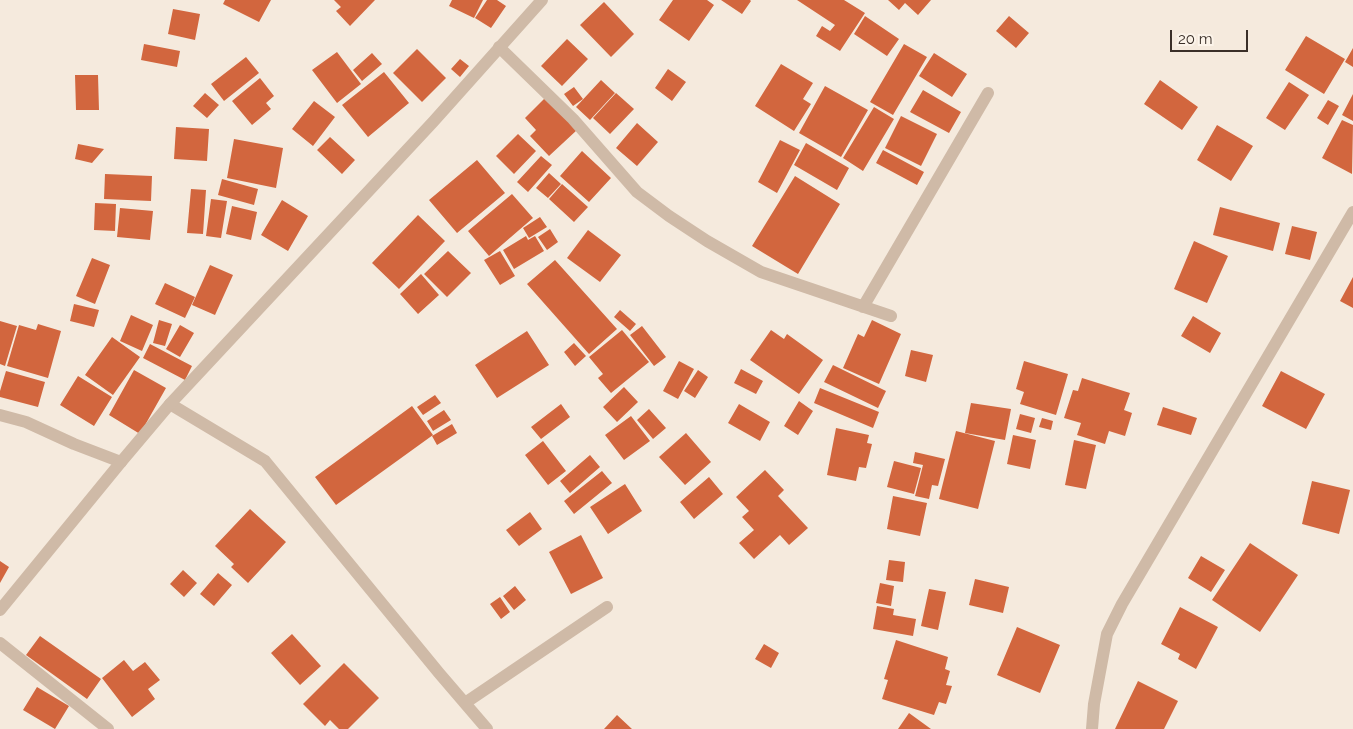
<!DOCTYPE html>
<style>
body{margin:0}
#map{position:relative;width:1353px;height:729px;overflow:hidden;background:#f5eadd;font-family:Raleway,sans-serif}
canvas{display:block}
.scale{position:absolute;left:1170px;top:30px;width:78px;height:22px;box-sizing:border-box;border:2px solid #3a2f28;border-top:0;padding-left:6px;font-size:15px;line-height:18px;white-space:nowrap;color:#3a2f28;-webkit-text-stroke:4px #fcf4ea;paint-order:stroke}
</style>
<div id="map">
<canvas width="1353" height="729"></canvas>
<div class="scale">20 m</div>
</div>
<script>
const context = document.querySelector('canvas').getContext('2d');
context.lineJoin = 'round';
function fill(path, color) {
  context.fillStyle = color;
  context.fill(path, 'evenodd');
}
function stroke(path, color, width, dash) {
  context.strokeStyle = color;
  context.lineWidth = width;
  context.lineCap = dash ? 'butt' : 'round';
  context.setLineDash(dash || []);
  context.stroke(path);
}
fill(new Path2D(`
 M225,0H271L259,22L223,4Z
 M334,0H375L350,26L336,11L341,7Z
 M452,0H483L474,18L449,6Z
 M487,0H497L506,6L491,28L475,18Z
 M673,0H707L714,5L689,41L659,20Z
 M721,0H750L751,1L742,14Z
 M797,0H844L865,13L840,51L816,36L822,26L830,31L835,25Z
 M888,0H931L918,15L905,3L899,10Z
 M604,2L634,34L611,57L580,25Z
 M173,9L200,14L195,40L168,34Z
 M865,16L899,39L887,56L854,34Z
 M1009,16L1029,33L1016,48L996,31Z
 M1306,36L1345,59L1324,94L1285,70Z
 M567,39L588,59L562,86L541,66Z
 M144,44L180,51L177,67L141,60Z
 M904,44L927,57L893,115L870,102Z
 M1353,48V67L1345,62Z
 M417,49L446,78L422,102L393,73Z
 M337,52L361,84L337,103L312,70Z
 M372,53L382,64L362,81L353,70Z
 M934,53L967,74L952,97L919,76Z
 M246,57L259,73L224,101L211,84Z
 M460,59L469,66L460,77L451,69Z
 M781,64L813,83L803,99L811,104L794,131L755,106Z
 M668,69L686,82L672,101L655,88Z
 M384,72L409,103L368,137L342,105Z
 M75,75H98L99,110H76Z
 M260,78L274,96L266,103L271,109L252,125L232,101Z
 M601,80L615,93L590,120L576,107Z
 M1160,80L1198,107L1182,130L1144,104Z
 M1289,82L1309,95L1285,130L1266,118Z
 M825,86L868,110L841,157L799,133Z
 M574,87L583,99L573,106L564,94Z
 M923,90L961,112L949,133L910,112Z
 M205,93L219,105L207,118L193,106Z
 M616,93L634,109L610,134L593,118Z
 M1353,94V121L1342,115Z
 M546,97L577,130L549,156L530,136L536,130L525,118Z
 M1328,100L1339,106L1328,125L1317,118Z
 M314,101L335,117L313,146L292,129Z
 M874,107L894,119L863,171L843,158Z
 M901,116L937,134L921,166L885,148Z
 M1342,120L1353,125L1352,174L1322,158Z
 M637,123L658,142L637,166L616,148Z
 M1217,125L1253,146L1231,181L1197,160Z
 M176,127L209,129L207,161L174,159Z
 M518,134L536,151L514,174L496,156Z
 M330,137L355,160L342,174L317,150Z
 M234,139L283,148L276,188L227,178Z
 M780,140L800,150L777,193L758,182Z
 M806,143L849,168L837,190L794,165Z
 M78,144L104,149L92,163L75,159Z
 M883,150L924,172L917,185L876,163Z
 M582,151L611,178L589,202L560,176Z
 M541,156L552,165L528,192L517,182Z
 M477,160L505,193L457,233L429,200Z
 M549,173L561,184L548,198L536,188Z
 M105,174L152,176L151,201L104,199Z
 M795,176L840,204L798,274L752,246Z
 M222,179L258,189L254,205L218,195Z
 M562,184L588,207L574,222L549,199Z
 M191,189L206,190L203,234L187,233Z
 M512,194L533,218L489,256L468,231Z
 M211,199L227,201L221,238L206,236Z
 M282,200L308,216L288,251L261,235Z
 M95,203L116,204L115,231L94,230Z
 M232,206L257,212L251,240L226,234Z
 M1220,207L1280,223L1273,251L1213,235Z
 M120,208L153,211L150,240L117,237Z
 M418,215L445,241L399,289L372,263Z
 M540,217L547,227L529,238L523,228Z
 M1292,226L1317,232L1310,260L1285,254Z
 M550,229L558,242L547,250L538,237Z
 M588,230L621,255L600,282L567,258Z
 M526,236L528,240L535,236L544,251L514,269L503,250Z
 M1194,241L1228,256L1207,303L1174,289Z
 M448,251L471,273L447,297L424,274Z
 M500,251L515,276L500,285L484,260Z
 M92,258L110,265L95,304L76,296Z
 M555,260L617,329L589,354L527,284Z
 M210,265L233,275L215,315L192,305Z
 M421,274L439,295L418,314L400,294Z
 M1353,277V308L1340,301Z
 M165,283L195,297L185,318L155,304Z
 M74,304L99,310L94,327L70,321Z
 M620,310L636,324L630,331L614,317Z
 M131,315L153,325L142,351L120,341Z
 M1193,316L1221,333L1210,353L1181,336Z
 M159,320L172,324L165,346L153,343Z
 M872,320L901,334L879,384L843,368L858,334L864,337Z
 M0,321L17,326L5,366L0,364Z
 M38,324L61,331L48,378L7,366L19,325L36,330Z
 M180,325L194,333L180,357L166,349Z
 M642,326L666,357L654,366L630,335Z
 M622,330L649,362L611,393L598,378L603,374L589,357Z
 M771,330L784,339L787,334L823,360L799,394L750,360Z
 M527,331L549,365L497,398L475,365Z
 M112,337L140,357L113,395L85,375Z
 M574,343L586,356L575,366L564,352Z
 M150,344L192,366L185,380L143,358Z
 M911,350L933,355L926,382L905,376Z
 M679,361L694,369L678,399L663,391Z
 M1024,361L1068,374L1056,415L1020,404L1024,392L1016,389Z
 M833,365L886,391L878,408L824,382Z
 M741,369L763,381L756,394L734,383Z
 M134,370L166,388L140,434L109,415Z
 M698,370L708,377L695,398L684,391Z
 M6,371L45,382L38,407L0,397V391Z
 M1281,371L1325,394L1306,429L1262,406Z
 M78,376L112,397L94,426L60,405Z
 M1082,378L1130,393L1124,410L1132,413L1125,436L1109,431L1105,444L1077,435L1081,423L1064,418L1073,390L1078,391Z
 M624,387L638,402L617,422L603,407Z
 M820,388L879,412L873,428L814,403Z
 M435,395L441,403L423,415L417,407Z
 M799,401L813,411L798,435L784,426Z
 M971,403L1011,409L1005,440L965,433Z
 M561,404L570,417L541,439L531,427Z
 M739,404L770,422L760,441L728,423Z
 M412,406L433,435L336,505L315,477Z
 M1163,407L1197,418L1191,435L1157,425Z
 M649,409L666,428L653,439L637,420Z
 M444,410L451,420L433,431L427,421Z
 M1020,414L1035,418L1031,433L1016,429Z
 M631,416L650,441L624,460L605,435Z
 M1042,418L1053,421L1051,430L1039,427Z
 M452,424L457,433L437,445L432,436Z
 M836,428L869,435L867,443L872,444L866,468L859,467L856,481L827,475Z
 M956,431L995,441L978,509L939,499Z
 M686,433L711,462L685,485L659,457Z
 M1013,435L1036,440L1030,469L1007,464Z
 M1074,440L1096,445L1086,489L1065,485Z
 M543,441L566,471L548,485L525,455Z
 M915,452L945,459L938,486L932,485L929,499L915,496L923,465L913,463Z
 M590,455L600,467L570,493L560,481Z
 M894,461L921,468L914,494L887,487Z
 M765,470L784,490L778,496L808,528L789,545L780,535L754,559L739,543L754,530L742,517L749,511L736,497Z
 M602,471L612,483L574,514L564,501Z
 M709,477L723,494L694,519L680,502Z
 M1312,481L1350,490L1339,534L1302,524Z
 M625,484L642,511L608,534L590,507Z
 M893,496L927,503L920,536L887,529Z
 M250,509L286,542L248,583L231,567L234,564L215,546Z
 M530,512L542,529L519,546L506,530Z
 M581,535L603,578L571,594L549,552Z
 M1250,543L1298,575L1260,632L1212,600Z
 M1201,556L1225,570L1211,592L1188,578Z
 M889,560L905,562L903,582L886,580Z
 M0,561L9,567L0,583Z
 M183,570L197,583L184,597L170,584Z
 M218,573L232,585L214,606L200,594Z
 M975,579L1009,587L1003,613L969,605Z
 M880,583L894,586L891,606L876,603Z
 M515,586L526,600L514,610L503,596Z
 M929,589L946,592L938,630L921,626Z
 M500,597L510,612L501,619L490,604Z
 M877,606L894,609L893,615L916,619L913,636L873,629Z
 M1180,607L1218,627L1196,669L1178,659L1180,654L1161,644Z
 M1017,627L1060,645L1040,693L997,675Z
 M292,634L321,666L300,685L271,653Z
 M40,636L101,679L87,699L26,655Z
 M896,640L948,657L945,669L950,671L946,685L952,686L946,704L939,702L934,715L882,699L888,680L884,679Z
 M764,644L779,653L771,668L755,659Z
 M124,660L133,671L145,662L160,680L148,689L155,699L132,717L102,678Z
 M344,663L379,698L348,729H339L330,720L325,726L303,704Z
 M1138,681L1178,701L1164,729H1115Z
 M37,687L69,706L55,729L23,710Z
 M909,713L931,729H898Z
 M617,715L632,729H604Z`), '#d2663e');
stroke(new Path2D(`
 M499,47L573,119L637,192L669,216L707,241L761,272L891,316
 M863,307L988,93
 M170,404L265,461L439,673L487,729
 M0,415L26,422L74,444L121,462
 M0,643L108,729
 M465,703L607,607
 M1092,729L1094,704L1107,634L1122,604L1353,212`), '#cfbaa7', 12);
stroke(new Path2D(`
 M0,610L121,462L170,404L433,122L542,0`), '#cfbaa7', 12);
</script>
